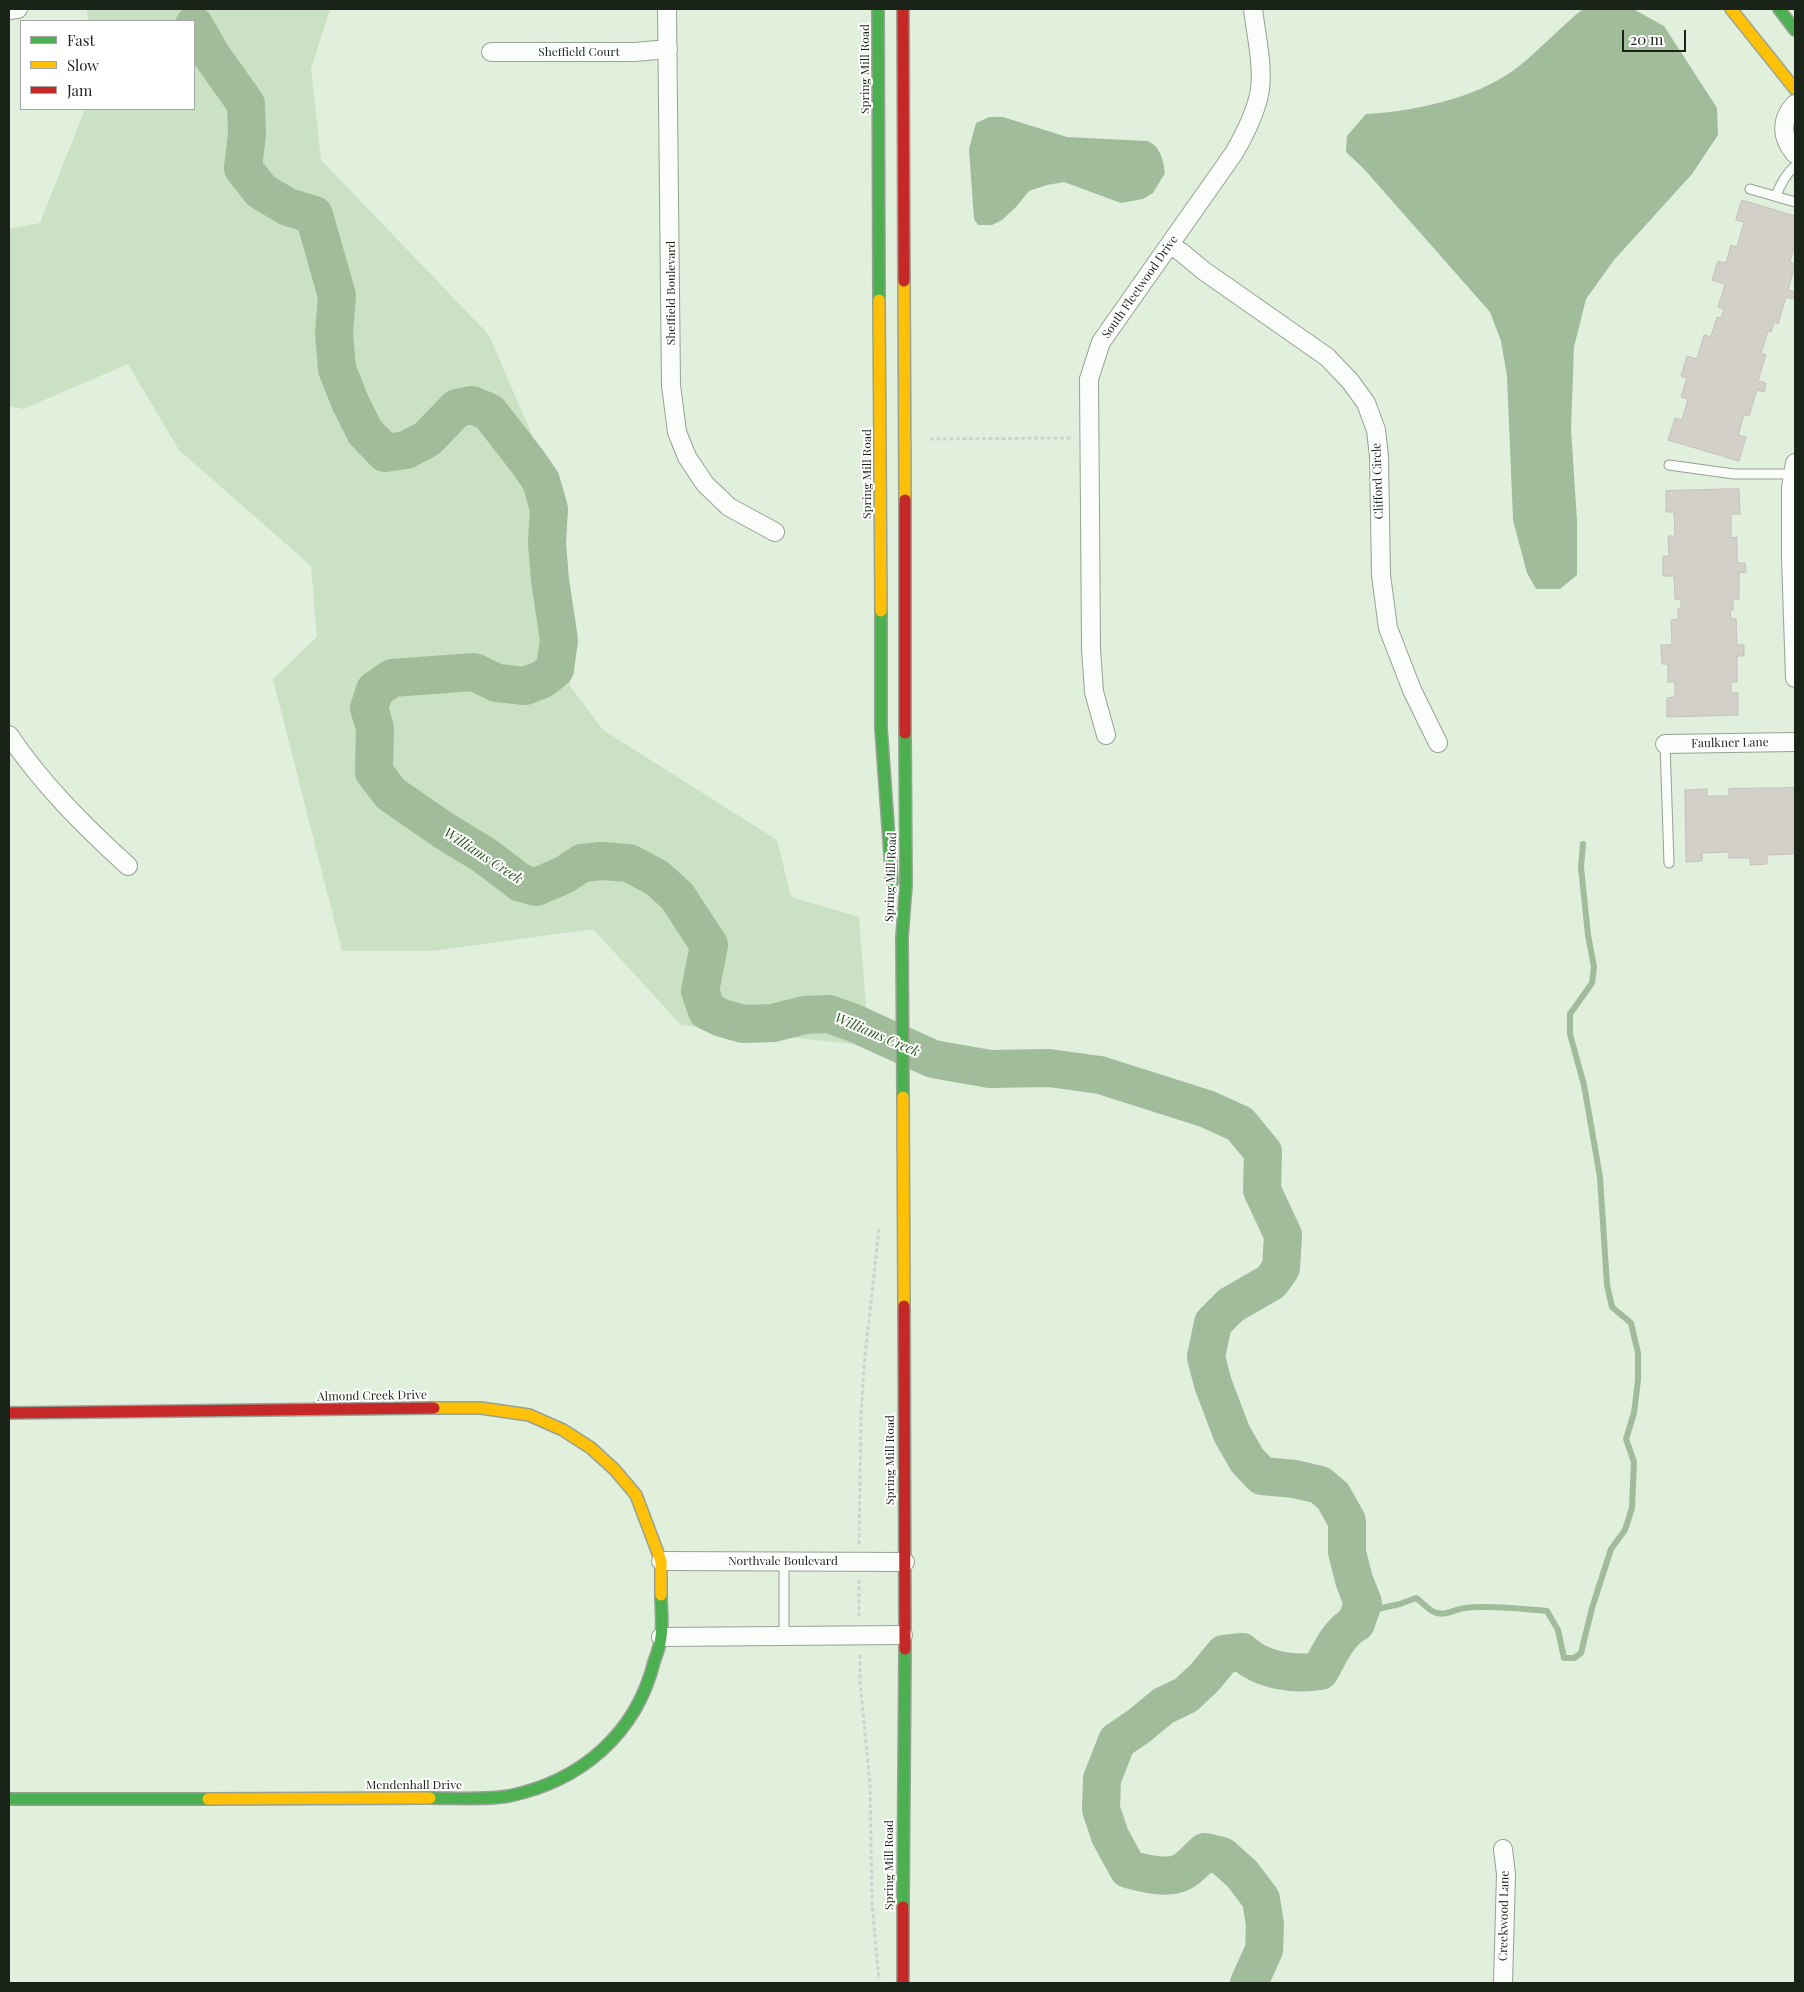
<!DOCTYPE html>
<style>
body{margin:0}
#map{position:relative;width:1804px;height:1992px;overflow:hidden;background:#e1efdd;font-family:"Playfair Display",serif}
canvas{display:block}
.frame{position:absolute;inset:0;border:10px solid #1a2317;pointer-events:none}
.legend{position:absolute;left:20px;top:20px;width:175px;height:90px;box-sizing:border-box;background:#fff;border:1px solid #a3a7a2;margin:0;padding:6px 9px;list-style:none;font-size:15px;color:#1a2317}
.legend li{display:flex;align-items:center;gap:10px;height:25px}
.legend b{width:25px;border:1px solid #a3a7a2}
.scale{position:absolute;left:1622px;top:30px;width:64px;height:22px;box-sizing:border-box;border:2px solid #1a2317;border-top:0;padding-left:6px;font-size:15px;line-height:18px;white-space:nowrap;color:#1a2317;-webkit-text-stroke:4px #fff;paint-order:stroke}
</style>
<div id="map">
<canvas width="1804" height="1992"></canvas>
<div class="frame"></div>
<ul class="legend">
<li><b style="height:6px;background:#4caf50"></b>Fast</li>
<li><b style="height:6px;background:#ffc107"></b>Slow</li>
<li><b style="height:6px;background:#c62828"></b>Jam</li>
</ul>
<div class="scale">20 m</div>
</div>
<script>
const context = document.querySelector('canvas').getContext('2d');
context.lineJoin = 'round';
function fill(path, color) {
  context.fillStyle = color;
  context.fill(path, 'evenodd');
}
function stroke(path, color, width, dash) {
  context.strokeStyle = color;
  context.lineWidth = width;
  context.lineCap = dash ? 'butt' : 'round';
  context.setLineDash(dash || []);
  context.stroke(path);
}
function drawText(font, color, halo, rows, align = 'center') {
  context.font = font + ' "Playfair Display",serif';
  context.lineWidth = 4;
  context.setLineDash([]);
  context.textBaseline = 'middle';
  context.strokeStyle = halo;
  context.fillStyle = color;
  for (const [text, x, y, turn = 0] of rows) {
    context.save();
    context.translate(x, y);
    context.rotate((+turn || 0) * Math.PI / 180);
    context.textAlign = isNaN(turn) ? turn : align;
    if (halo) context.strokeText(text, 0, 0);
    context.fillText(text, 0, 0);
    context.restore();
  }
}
fill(new Path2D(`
 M87,9H330L311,69L321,160L489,335L562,505L570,686L603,730L777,840L791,897L859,917L869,1046L681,1025L593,929L432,951H342L273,679L317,637L311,566L179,450L128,364L23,409L9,406V229L40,223L85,109H194V21H88Z`), '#cae1c4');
fill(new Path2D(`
 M1583,9H1633L1664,26L1717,108L1718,135L1692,174L1614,260L1586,299L1574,347L1571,429L1577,520V575L1560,589H1536L1527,573L1513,520L1507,376L1501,341L1490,312L1364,169L1346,152L1347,136L1366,114C1412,112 1476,98 1514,70C1539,51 1559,28 1583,9Z
 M989,117H1003L1067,137L1147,141C1161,146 1163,160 1165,173L1153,193L1143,199L1121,203L1064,182L1047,185L1029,191L1016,207L1002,220L992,225H978L974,219L969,149L976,123Z`), '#a1bc9a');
stroke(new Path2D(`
 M1359,1613L1400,1604L1416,1598C1422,1602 1429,1610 1434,1612C1445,1617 1455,1609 1465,1608C1489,1605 1523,1609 1547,1611L1558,1630L1564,1658H1574L1581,1653L1592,1608L1611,1549L1625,1530L1632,1508L1634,1462L1626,1439L1634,1413L1638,1380V1353L1631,1323L1612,1307L1607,1285L1600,1177L1584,1085L1570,1034V1014L1592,983L1594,967L1588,935L1581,867L1583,844`), '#a1bc9a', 6);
stroke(new Path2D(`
 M194,25L212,56L246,104L247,134L243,168L261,191L288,207L314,215L337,296L334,333L337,369L350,402L365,432L385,453L406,450L427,439L457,408L472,405L489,412L528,462L541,481L549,509L547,543L550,580L559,640L555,669L543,679L525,686L497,683L474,672L392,678L375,690L369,708L375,728L374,772L391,794L443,830L484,855L521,883L536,887L564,875L582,863L601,861L629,863L657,878L677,896L709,945L700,991L707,1011L722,1018L743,1024L773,1023L805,1015L829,1014L854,1023L933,1059L990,1069L1049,1068L1100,1075L1207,1109L1240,1124L1263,1152L1262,1190L1283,1235L1281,1268L1271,1282L1231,1305L1213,1323L1206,1357L1213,1384L1232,1434L1247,1460L1262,1476L1295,1479L1320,1485L1333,1496L1347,1521V1552L1354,1580L1363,1603L1356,1623C1338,1633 1330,1653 1320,1671C1294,1675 1262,1671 1242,1652L1224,1654L1205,1677L1186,1695L1163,1706L1139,1726L1117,1741L1102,1779L1101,1809L1110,1836L1128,1869C1143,1873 1167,1880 1182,1872C1190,1868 1198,1858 1205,1852L1222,1856L1242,1874L1261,1899L1265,1925L1264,1950L1249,1983`), '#a1bc9a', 38);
const building = new Path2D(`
 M1742,200L1795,216V243L1790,262L1795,265L1788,290L1795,292L1793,299L1786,297L1778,324L1774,322L1771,332L1768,331L1761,353L1766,355L1758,381L1766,383L1764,392L1757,390L1749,416L1744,415L1738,435L1746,437L1739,461L1668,440L1675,418L1682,420L1688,399L1681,397L1687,378L1681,376L1687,356L1697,359L1704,335L1711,337L1717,317L1721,318L1724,309L1718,307L1725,284L1712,280L1718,261L1726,263L1731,245L1737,247L1744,222L1736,220Z
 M1739,489L1740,514H1731V538L1737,537V563H1745L1746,572L1739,573V599L1733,600V610H1730L1731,619H1736L1737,645H1744V656H1737V682H1731V693H1738V715L1667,717V698L1675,697V682H1668V664H1662L1661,645H1672L1671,620L1678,619V609L1681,608V599L1675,600L1674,576H1663V556H1669L1668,536H1675L1674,512H1666V491Z
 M1794,788L1795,848H1793V854L1767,855V864L1750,865V858H1729V852L1702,853V861L1686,862L1685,790L1707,789V796H1729V789Z`);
fill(building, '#d2d0c9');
stroke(building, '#c3c1ba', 1);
const lane = new Path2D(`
 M1750,189L1795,202
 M1776,196C1780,185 1786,174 1795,166
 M1669,465L1734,474H1793
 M1665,744L1669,863
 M784,1561V1636`);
const street = new Path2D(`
 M667,9L671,385L677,432L687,457L705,484L729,507L775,532
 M9,10L18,9
 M491,52H635L668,49
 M1795,104C1780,120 1781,137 1795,154
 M1170,245L1181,252L1204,271L1327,357L1350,381L1366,403L1376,430L1379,456L1381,575L1388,628L1412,690L1438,743
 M1795,463L1791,488V558L1795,678
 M9,735C42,784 84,826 128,866
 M1106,735L1094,692L1091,649L1089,379L1101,342L1234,153C1245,134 1257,111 1260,89C1263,63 1256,35 1253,9
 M1665,744L1795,742
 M661,1561L905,1562
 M661,1637L903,1635
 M1503,1983L1506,1874L1503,1849`);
const fast = new Path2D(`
 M878,9L879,300
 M1779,9L1795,30
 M881,611V728L892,882
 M903,1097L902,937L906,885L905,733
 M430,1798C454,1798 486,1800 509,1796C581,1781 636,1734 654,1662C657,1654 660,1645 661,1637C663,1623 661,1609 661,1595
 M9,1799H208
 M903,1907L905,1649`);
const slow = new Path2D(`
 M1731,9L1795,89
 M904,281L905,500
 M879,300L881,611
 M903,1097L904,1306
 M434,1408H481L529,1415L563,1430L591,1448L615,1470L636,1495L661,1561V1595
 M208,1799L430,1798`);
const jam = new Path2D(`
 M903,9L904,281
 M905,500V733
 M904,1306L905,1649
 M9,1413L434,1408
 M903,1983V1907`);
stroke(lane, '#97a194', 11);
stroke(street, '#97a194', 20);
stroke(fast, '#97a194', 14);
stroke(slow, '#97a194', 14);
stroke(jam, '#97a194', 14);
stroke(new Path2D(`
 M930,439L1072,438
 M859,1544L861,1417L864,1366L879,1228
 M859,1580V1616
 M860,1655V1682L870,1783L872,1904L879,1980`), '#cfd3cf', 3, [4, 2.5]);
stroke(lane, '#fafdfa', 9);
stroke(street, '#fafdfa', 18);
stroke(fast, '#4caf50', 11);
stroke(slow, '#ffc107', 11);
stroke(jam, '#c62828', 11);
drawText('12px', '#1a2317', '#fff', [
 ["Sheffield Court",579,52],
 ["Spring Mill Road",865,69,-90],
 ["South Fleetwood Drive",1140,287,-55],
 ["Sheffield Boulevard",671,293,-90],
 ["Spring Mill Road",867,474,-90],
 ["Clifford Circle",1378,481,-92],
 ["Faulkner Lane",1730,743,-1],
 ["Spring Mill Road",891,877,-88],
 ["Almond Creek Drive",372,1396,-1],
 ["Spring Mill Road",890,1460,-90],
 ["Northvale Boulevard",783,1561],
 ["Mendenhall Drive",414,1785],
 ["Spring Mill Road",889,1865,-90],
 ["Creekwood Lane",1504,1916,-89]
]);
drawText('italic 14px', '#2e5b21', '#fff', [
 ["Williams Creek",483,856,33],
 ["Williams Creek",877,1035,23]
]);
</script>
